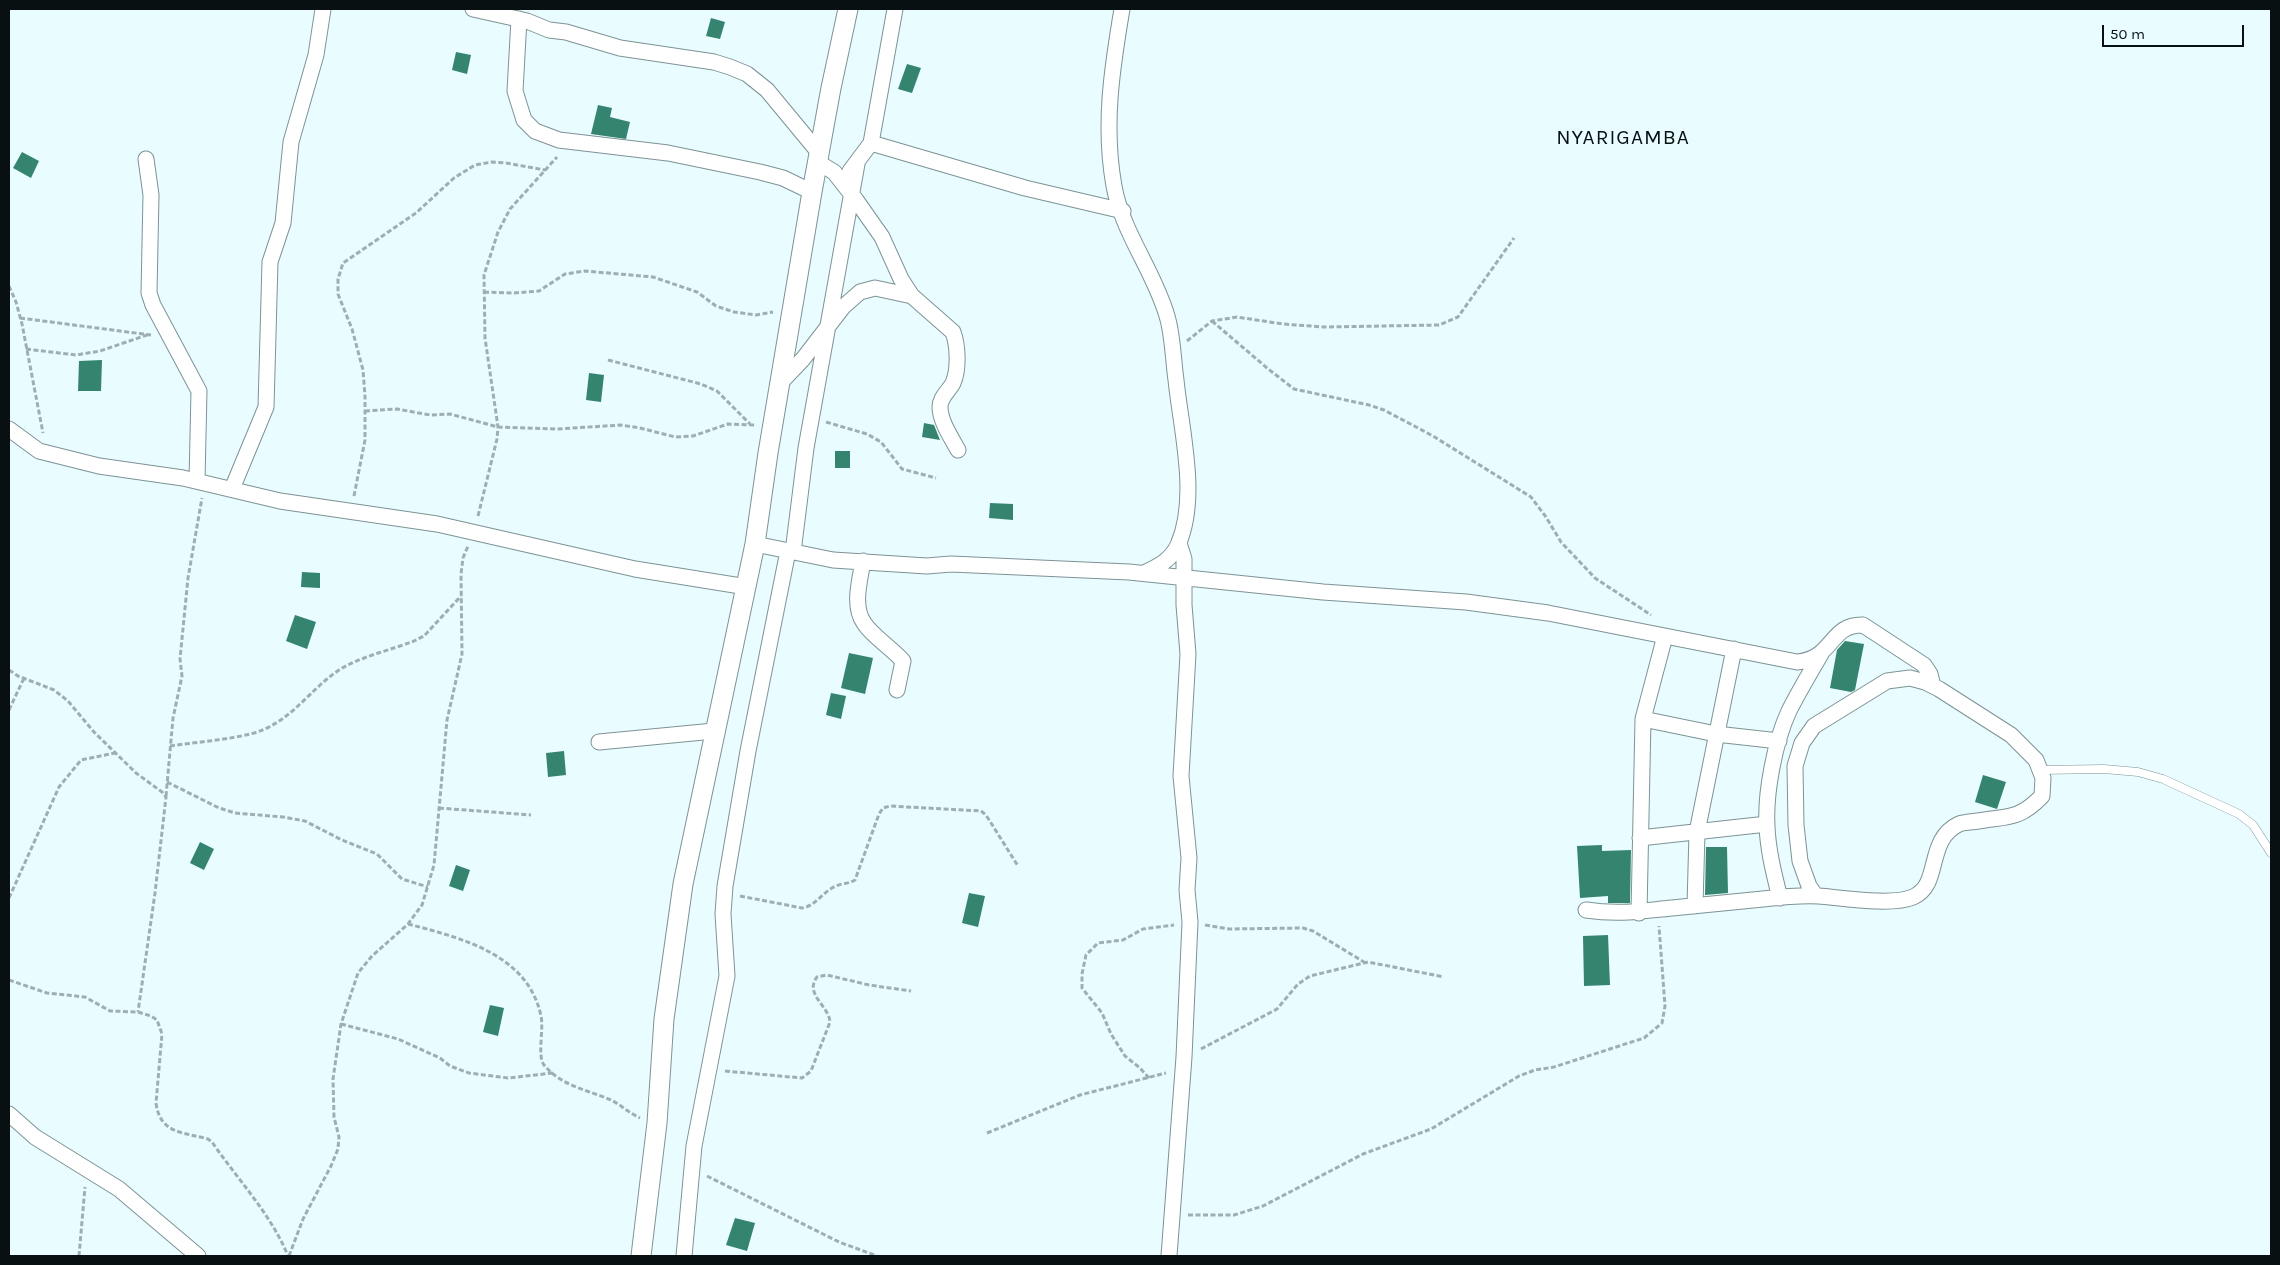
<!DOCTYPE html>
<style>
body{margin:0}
#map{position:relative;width:2280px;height:1265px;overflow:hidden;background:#e9fcff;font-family:Karla,sans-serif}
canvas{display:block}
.frame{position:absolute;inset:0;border:10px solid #081011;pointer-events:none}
.scale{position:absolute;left:2102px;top:25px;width:142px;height:22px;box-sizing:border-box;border:2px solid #081011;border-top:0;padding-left:6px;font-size:15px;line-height:18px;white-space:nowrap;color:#081011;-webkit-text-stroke:4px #e9fcff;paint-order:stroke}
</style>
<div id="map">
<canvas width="2280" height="1265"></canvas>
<div class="frame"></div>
<div class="scale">50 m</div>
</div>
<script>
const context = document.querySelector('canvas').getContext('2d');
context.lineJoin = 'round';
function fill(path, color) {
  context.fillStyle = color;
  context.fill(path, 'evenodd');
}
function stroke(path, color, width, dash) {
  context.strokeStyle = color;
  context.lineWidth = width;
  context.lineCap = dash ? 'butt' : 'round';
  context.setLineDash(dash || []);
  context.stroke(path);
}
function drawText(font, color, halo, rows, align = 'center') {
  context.font = font + ' Karla,sans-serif';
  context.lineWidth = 4.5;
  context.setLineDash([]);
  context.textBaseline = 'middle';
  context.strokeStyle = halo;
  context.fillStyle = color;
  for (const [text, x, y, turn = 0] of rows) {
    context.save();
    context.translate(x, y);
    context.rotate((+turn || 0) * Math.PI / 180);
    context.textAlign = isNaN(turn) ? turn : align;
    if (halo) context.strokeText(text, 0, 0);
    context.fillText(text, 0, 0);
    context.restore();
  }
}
fill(new Path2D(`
 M711,18L725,22L720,39L706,36Z
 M456,52L471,55L467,74L452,70Z
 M907,64L921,68L912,93L898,89Z
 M598,105L612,108L610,117L630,122L626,139L591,134Z
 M22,152L39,161L31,178L13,168Z
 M102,360L101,391H78L79,361Z
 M589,373L604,375L601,402L586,400Z
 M924,423L934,425L940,440L922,437Z
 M835,451H850V468H835Z
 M990,503L1013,504V520L989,518Z
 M302,572L320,573V588L301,587Z
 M295,615L316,622L307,649L286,641Z
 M1845,641L1864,644L1855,690L1851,692L1830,688L1837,650Z
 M849,653L873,658L865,694L841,688Z
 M831,693L846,696L841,719L826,715Z
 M564,751L566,775L548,777L546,753Z
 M1983,775L2006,782L1997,809L1975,802Z
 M200,842L214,849L204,870L190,863Z
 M1602,845V851L1631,850L1630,903H1608V896L1580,898L1577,846Z
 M1706,847H1727L1728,893L1705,895Z
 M456,865L470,870L463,891L449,886Z
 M969,893L985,896L978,927L962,923Z
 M1608,935L1610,985L1584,986L1583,936Z
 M490,1005L504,1008L498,1036L483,1032Z
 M735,1218L755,1223L747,1251L726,1245Z`), '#358470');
const service = new Path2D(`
 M2040,770L2104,769L2138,772L2163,779L2239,814L2253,825L2271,853`);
const minor = new Path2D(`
 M473,9L527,21L549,30L566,32L620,48L714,62L730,67L747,74L767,90L820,154
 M1122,9C1112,68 1103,126 1114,186C1122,232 1154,271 1167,316C1173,336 1173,359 1176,380C1181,430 1199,497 1178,545C1171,560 1159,566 1144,573
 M519,19L515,91L524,120L535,131L559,140L668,153L760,172L783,178L812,192
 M871,143L1025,188L1123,211
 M146,159L151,195L149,293L153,305L199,391L197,481
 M819,163L834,172L856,200L882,237L901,279L912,296L953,332C958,346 959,369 953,383C949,391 940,397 940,407C940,421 951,437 958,450
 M850,171L871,143L895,9
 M781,382L803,359L843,307L860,292L875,288L912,296
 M9,429L39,451L99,466L183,478L280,501L437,524L635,569L747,587
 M232,489L266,407L270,262L283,223L291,142L316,55L323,9
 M755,544L833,560L927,566L951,564L1129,572L1323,592L1466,602L1548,613L1797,662C1834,659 1829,624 1863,625L1924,665L1930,674L1933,686
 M793,552L806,448L857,164
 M863,561C860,580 852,606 864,623C872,636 892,648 903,661L897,690
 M1643,719L1716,734L1779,741
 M599,742L714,731
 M1640,838L1767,824
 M1780,898C1774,874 1768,851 1767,826C1765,793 1775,741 1789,711C1799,691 1810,673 1821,654
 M1695,906L1697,832L1734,649
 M1586,910C1619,915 1640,911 1672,908C1702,905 1733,902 1763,899C1781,897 1801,895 1819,896C1843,898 1892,906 1913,897C1942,885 1925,840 1959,824C1965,822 1972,822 1978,821C2008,816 2019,820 2042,796L2043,778L2036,760L2011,735L1939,689L1925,682L1910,678L1887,681L1814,726L1802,743L1795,766L1796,825L1800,861L1809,886L1816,896
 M1639,913L1643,719L1665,636
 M9,1114L35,1137L119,1189L198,1256
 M684,1256L694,1146L727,976L723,914L725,886L748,751L788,551
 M1169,1256L1184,1057L1190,922L1187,890L1189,858L1181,776L1188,654L1184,605V559L1179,543`);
const tertiary = new Path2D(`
 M641,1256L657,1123L664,1019L683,884L755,544L768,453L812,192L831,88L848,9`);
stroke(service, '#7d9395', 9);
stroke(minor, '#7d9395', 17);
stroke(tertiary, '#7d9395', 21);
stroke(new Path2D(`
 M9,286L16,302L22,324L43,433
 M484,292L514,293L539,291L565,274L585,271L653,277L697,292L716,306L734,312L756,315L773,312
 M20,318L151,335
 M1212,321L1267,368L1294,389L1369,405L1384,410L1433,436L1531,497L1546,517L1561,542L1595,578L1651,615
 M1187,341L1212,321L1237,317L1283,324L1324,327L1439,325L1458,317L1514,238
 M26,349L76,355L100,351L147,335
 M608,360L701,384L717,391L750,424
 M365,411L397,409L430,415L450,414L498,427L558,429L621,425L640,428L675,437L693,436L728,424L756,425
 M826,422L867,434L881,442L902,469L936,478
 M354,496L365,440V396L363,370L352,329L338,294V279L343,263L416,213L454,178L475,165L492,162L506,163L545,170
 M478,516L497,439L498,427L485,338L484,275L498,232L510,209L557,157
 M9,670L18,676L54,690L68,701L94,732L136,773L162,792L166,797L155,893L138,1012
 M9,710L24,678
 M170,746C197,742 228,740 254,733C291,722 309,690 339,670C359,657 391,650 414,641L424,636L461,596
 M167,782L219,808L235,813L283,817L305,821L342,840L377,854L402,879L428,887
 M166,796L173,718L182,676L180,659L188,578L202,498
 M439,808L531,815
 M740,896L802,908C816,906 822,892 836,886C842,883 849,884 855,880L879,814L883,808L890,806L981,811L986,815L1018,866
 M9,898L59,787L81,760L115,753
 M408,924C461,938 528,954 541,1016C544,1029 537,1056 544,1065C561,1086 588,1090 611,1100C621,1105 629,1113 640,1118
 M1205,925L1229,929L1303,928L1313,931L1364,962
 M9,980L47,993L85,997L110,1011L138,1012L151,1016L157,1020L162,1034L156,1103C160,1134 183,1132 208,1139L212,1142C238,1180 271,1214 288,1256
 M341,1024L398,1039L440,1058L450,1066L469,1073L508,1078L553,1073
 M1201,1049L1277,1009L1298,984L1310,976L1368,962L1444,977
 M725,1071L802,1078L811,1071L830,1022C829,1006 804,994 817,977L827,975L869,985L911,991
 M1149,1078L1140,1068L1125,1056L1111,1034L1102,1013L1082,988V974L1086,955L1098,943L1123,940L1143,929L1174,925
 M987,1133L1080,1095L1166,1073
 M707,1176L839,1242L877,1256
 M1188,1215H1234L1263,1206L1363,1154L1431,1129L1519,1076L1535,1070L1554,1067L1644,1038L1662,1023L1665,1006L1659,926
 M79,1256L85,1187
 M289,1256L303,1219L331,1166L338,1149L339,1137L334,1117L333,1079L341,1024L358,973L372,956L408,924L422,905L434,865L447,720L462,654L461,574L463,558L468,546`), '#9fafb1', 3, [5, 2.5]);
stroke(service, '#fff', 8);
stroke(minor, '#fff', 15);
stroke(tertiary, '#fff', 19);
context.letterSpacing = '1px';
drawText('21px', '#081011', '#e9fcff', [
 ["NYARIGAMBA",1623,138]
]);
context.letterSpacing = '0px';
</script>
